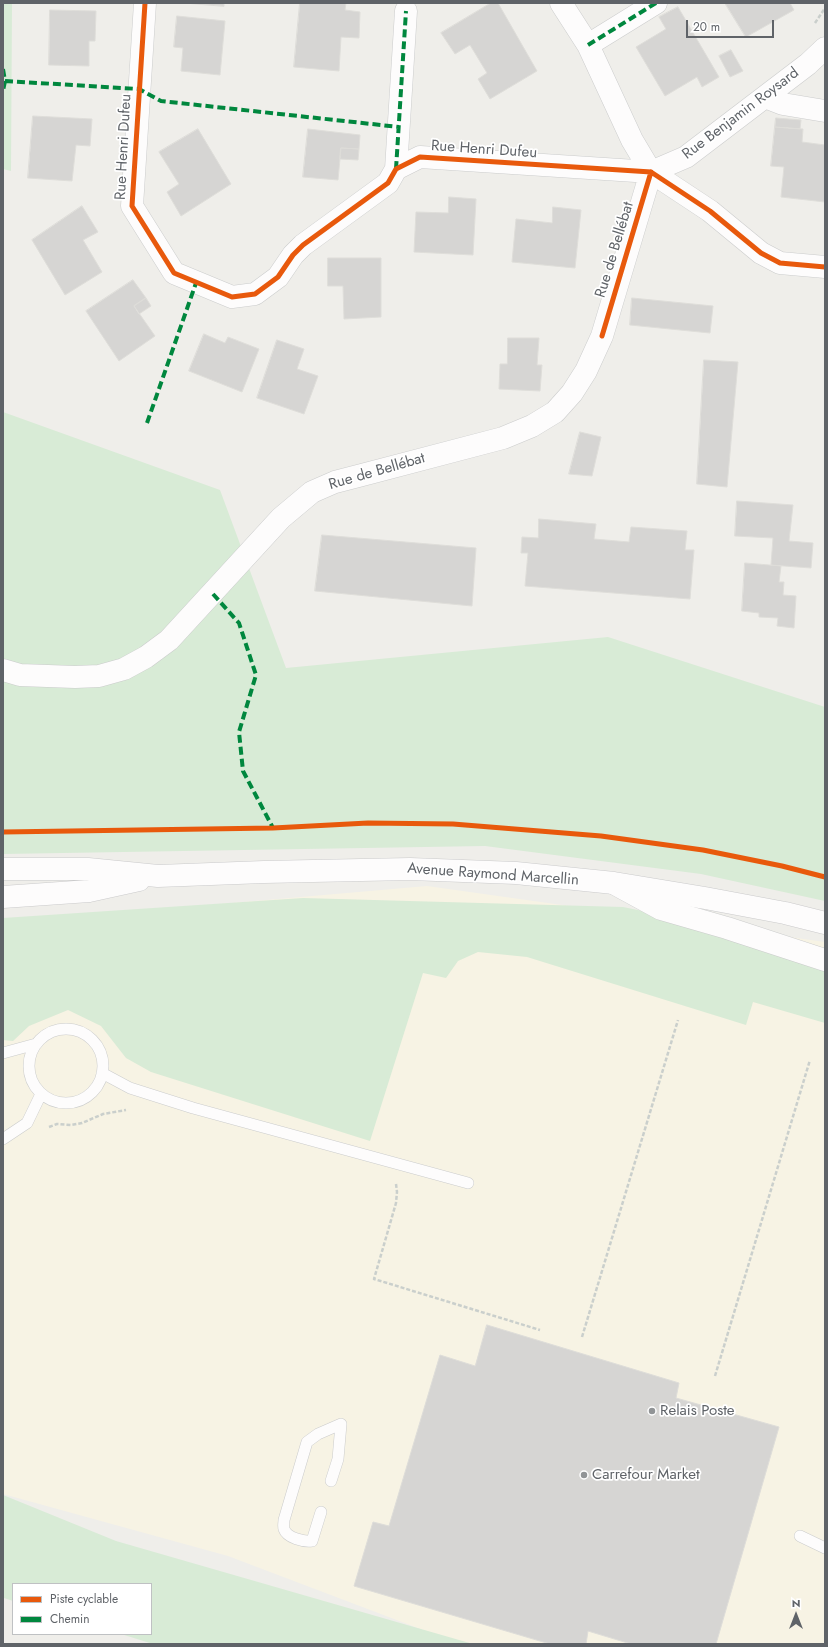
<!DOCTYPE html>
<meta charset="utf-8">
<style>
body{margin:0}
#map{position:relative;width:828px;height:1647px;overflow:hidden;background:#efeeea;font-family:Jost,sans-serif}
canvas{display:block}
.frame{position:absolute;inset:0;border:4px solid #5f6368;pointer-events:none}
.legend{position:absolute;left:12px;top:1583px;width:140px;height:52px;box-sizing:border-box;background:#fff;border:1px solid #bfc1c3;margin:0;padding:5px 7px;list-style:none;font-size:12px;color:#5f6368}
.legend li{display:flex;align-items:center;gap:8px;height:20px}
.legend b{width:20px;border:1px solid #bfc1c3}
.north{position:absolute;left:776px;top:1595px;width:40px;height:40px;-webkit-text-stroke:3px #fff;paint-order:stroke;rotate:0deg;font-size:11px;font-weight:700;line-height:16px;text-align:center;color:#5f6368}
.north::after{content:'';display:block;margin:auto;width:14px;height:18px;background:#5f6368;clip-path:polygon(50% 0,100% 100%,50% 72%,0 100%)}
.scale{position:absolute;left:686px;top:20px;width:88px;height:18px;box-sizing:border-box;border:2px solid #5f6368;border-top:0;padding-left:5px;font-size:12px;line-height:14px;white-space:nowrap;color:#5f6368;-webkit-text-stroke:3px #fff;paint-order:stroke}
</style>
<div id="map">
<canvas width="828" height="1647"></canvas>
<div class="frame"></div>
<ul class="legend">
<li><b style="height:5px;background:#e8590c"></b>Piste cyclable</li>
<li><b style="height:5px;background:#00873e"></b>Chemin</li>
</ul>
<div class="north">N</div>
<div class="scale">20 m</div>
</div>
<script>
const context = document.querySelector('canvas').getContext('2d');
context.lineJoin = 'round';
function fill(path, color) {
  context.fillStyle = color;
  context.fill(path, 'evenodd');
}
function stroke(path, color, width, dash) {
  context.strokeStyle = color;
  context.lineWidth = width;
  context.lineCap = dash ? 'butt' : 'round';
  context.setLineDash(dash || []);
  context.stroke(path);
}
function drawText(font, color, halo, rows, align = 'center') {
  context.font = font + ' Jost,sans-serif';
  context.lineWidth = 3.5;
  context.setLineDash([]);
  context.textBaseline = 'middle';
  context.strokeStyle = halo;
  context.fillStyle = color;
  for (const [text, x, y, turn = 0] of rows) {
    context.save();
    context.translate(x, y);
    context.rotate((+turn || 0) * Math.PI / 180);
    context.textAlign = isNaN(turn) ? turn : align;
    if (halo) context.strokeText(text, 0, 0);
    context.fillText(text, 0, 0);
    context.restore();
  }
}
fill(new Path2D(`
 M427,886L825,942V1644H460L228,1556L3,1494V923Z`), '#f7f3e4');
fill(new Path2D(`
 M3,3H12L11,171L3,169Z
 M3,412L220,490L286,668L608,637L825,707V901L701,874L485,846L3,854Z
 M303,898L623,907L825,948V1023L753,1002L746,1025L527,957L478,952L458,961L446,978L423,973L370,1141L151,1072L126,1058L101,1026L68,1010L29,1026L13,1041L3,1040V918Z
 M3,1495L116,1541L473,1644H153L121,1634H151V1584H13V1601L4,1598Z`), '#d8ebd6');
const building = new Path2D(`
 M185,3H224V6Z
 M300,3H346L345,10L360,12L359,38L341,37L339,71L294,67Z
 M491,3H498L537,71L490,99L478,79L487,73L470,45L455,54L441,33Z
 M725,3H790L794,10L746,37Z
 M678,7L719,77L702,87L697,77L665,96L636,47L666,29L659,17Z
 M50,10L96,11L95,41H89V66L49,65Z
 M177,16L225,21L220,75L181,71L183,48L174,47Z
 M731,50L743,71L730,77L719,56Z
 M33,116L92,119L90,146L76,145L72,181L28,178Z
 M776,118L801,120L800,129L775,127Z
 M775,127L803,129L802,142L825,145V202L781,197L784,167L771,166Z
 M198,129L231,184L181,216L167,192L179,184L159,152Z
 M308,129L360,135L359,149L341,148L338,180L303,177Z
 M341,148L359,149L358,160L340,159Z
 M449,197L476,199L473,255L414,252L416,212L448,213Z
 M82,206L98,232L83,240L102,272L65,295L32,240Z
 M553,207L581,210L575,268L512,262L516,219L552,223Z
 M328,258H381V317L344,319L343,286H328Z
 M133,280L146,298L134,306L155,336L119,361L86,311Z
 M146,298L151,306L139,314L134,306Z
 M632,298L713,306L710,333L630,325Z
 M204,334L225,343L228,337L259,349L242,392L189,371Z
 M508,338H539L537,365H542L540,391L499,389L500,364H507Z
 M277,340L304,349L297,369L318,376L304,414L257,398Z
 M704,360L738,362L727,487L697,484Z
 M580,432L601,437L592,476L569,474Z
 M737,501L793,505L789,541L813,543L811,568L771,565L773,538L735,536Z
 M539,519L596,524L594,539L629,542L631,527L687,531L685,550H694L690,599L525,586L528,553H521L522,537L538,538Z
 M322,535L476,548L472,606L315,591Z
 M745,563L781,566L779,582H784L783,595L796,596L794,628L777,626L778,618L759,617V613L742,611Z
 M487,1325L679,1383L676,1398L779,1427L716,1644H631L588,1631L586,1644H550L354,1586L373,1522L389,1526L440,1355L475,1366Z`);
fill(building, '#d6d5d3');
stroke(building, '#deddd9', 1);
const service = new Path2D(`
 M29 1066a37 37 0 1 1 74 0a37 37 0 1 1-74 0Z
 M3,1053L36,1044
 M102,1073L130,1088L193,1108L468,1183
 M3,1139L27,1123L41,1094
 M321,1512L312,1541C304,1542 287,1538 284,1529C283,1527 284,1522 284,1520L307,1442L318,1434L341,1424L338,1459L331,1481
 M800,1536L825,1548`);
const minor = new Path2D(`
 M145,3L132,206L174,273L232,297L255,294L278,277L293,255L303,245L388,183L396,169L420,157L651,172
 M561,3L588,45L632,140L651,172L686,157L808,64L825,48
 M588,45L656,3
 M765,97L783,104L825,111
 M396,169L406,11
 M651,172L710,211L761,253L780,263L825,267
 M3,670L20,675L75,677L99,676L124,669L146,657L169,640L281,518L312,492L335,482L362,475L503,438L532,426L555,412L572,393L586,371L602,336L651,172
 M615,884L661,909L727,928L825,960`);
const secondary = new Path2D(`
 M3,869H88L158,876L264,872L410,869L516,873L614,883L705,898L785,913L825,923
 M3,897L89,891L139,880`);
stroke(service, '#cbcccc', 12);
stroke(minor, '#cbcccc', 23);
stroke(secondary, '#cacacb', 23);
stroke(new Path2D(`
 M815,23L825,8
 M49,1127L57,1124L71,1125L82,1123L103,1114L126,1110
 M396,1184L397,1192L396,1203L374,1279L540,1330
 M582,1337L678,1020
 M715,1376L810,1060`), '#cacfcc', 2.5, [4, 2]);
stroke(service, '#fdfcfc', 11);
stroke(minor, '#fdfcfc', 22);
stroke(secondary, '#fdfcfc', 22);
stroke(new Path2D(`
 M588,45L656,3
 M3,69L5,81L3,91
 M5,81L139,89L161,101L399,127
 M396,169L406,11
 M147,423L196,283
 M213,594L239,623L256,675L239,732L243,771L273,828`), '#00873e', 4, [8, 4]);
stroke(new Path2D(`
 M145,3L132,206L174,273L232,297L255,294L278,277L293,255L303,245L388,183L396,169L420,157L651,172
 M651,172L710,211L761,253L780,263L825,267
 M602,336L651,172
 M3,832L273,828L368,823L453,824L601,836L703,850L782,866L825,877`), '#e8590c', 5);
for (const [x, y, r, color] of [
 [652,1411,4,"#919496"],
 [584,1475,4,"#919496"]
]) {
  const dot = new Path2D();
  dot.arc(x, y, r, 0, 2 * Math.PI);
  context.fillStyle = color;
  context.fill(dot);
  stroke(dot, '#fff', 1.5);
}
drawText('15px', '#5f6368', '#fff', [
 ["Rue Benjamin Roysard",741,114,-37],
 ["Rue Henri Dufeu",124,147,-87],
 ["Rue Henri Dufeu",484,150,4],
 ["Rue de Bellébat",615,250,-73],
 ["Rue de Bellébat",377,472,-16],
 ["Avenue Raymond Marcellin",493,875,4]
]);
drawText('15px', '#5f6368', '#fff', [
 ["Relais Poste",660,1411],
 ["Carrefour Market",592,1475]
], 'left');
</script>
